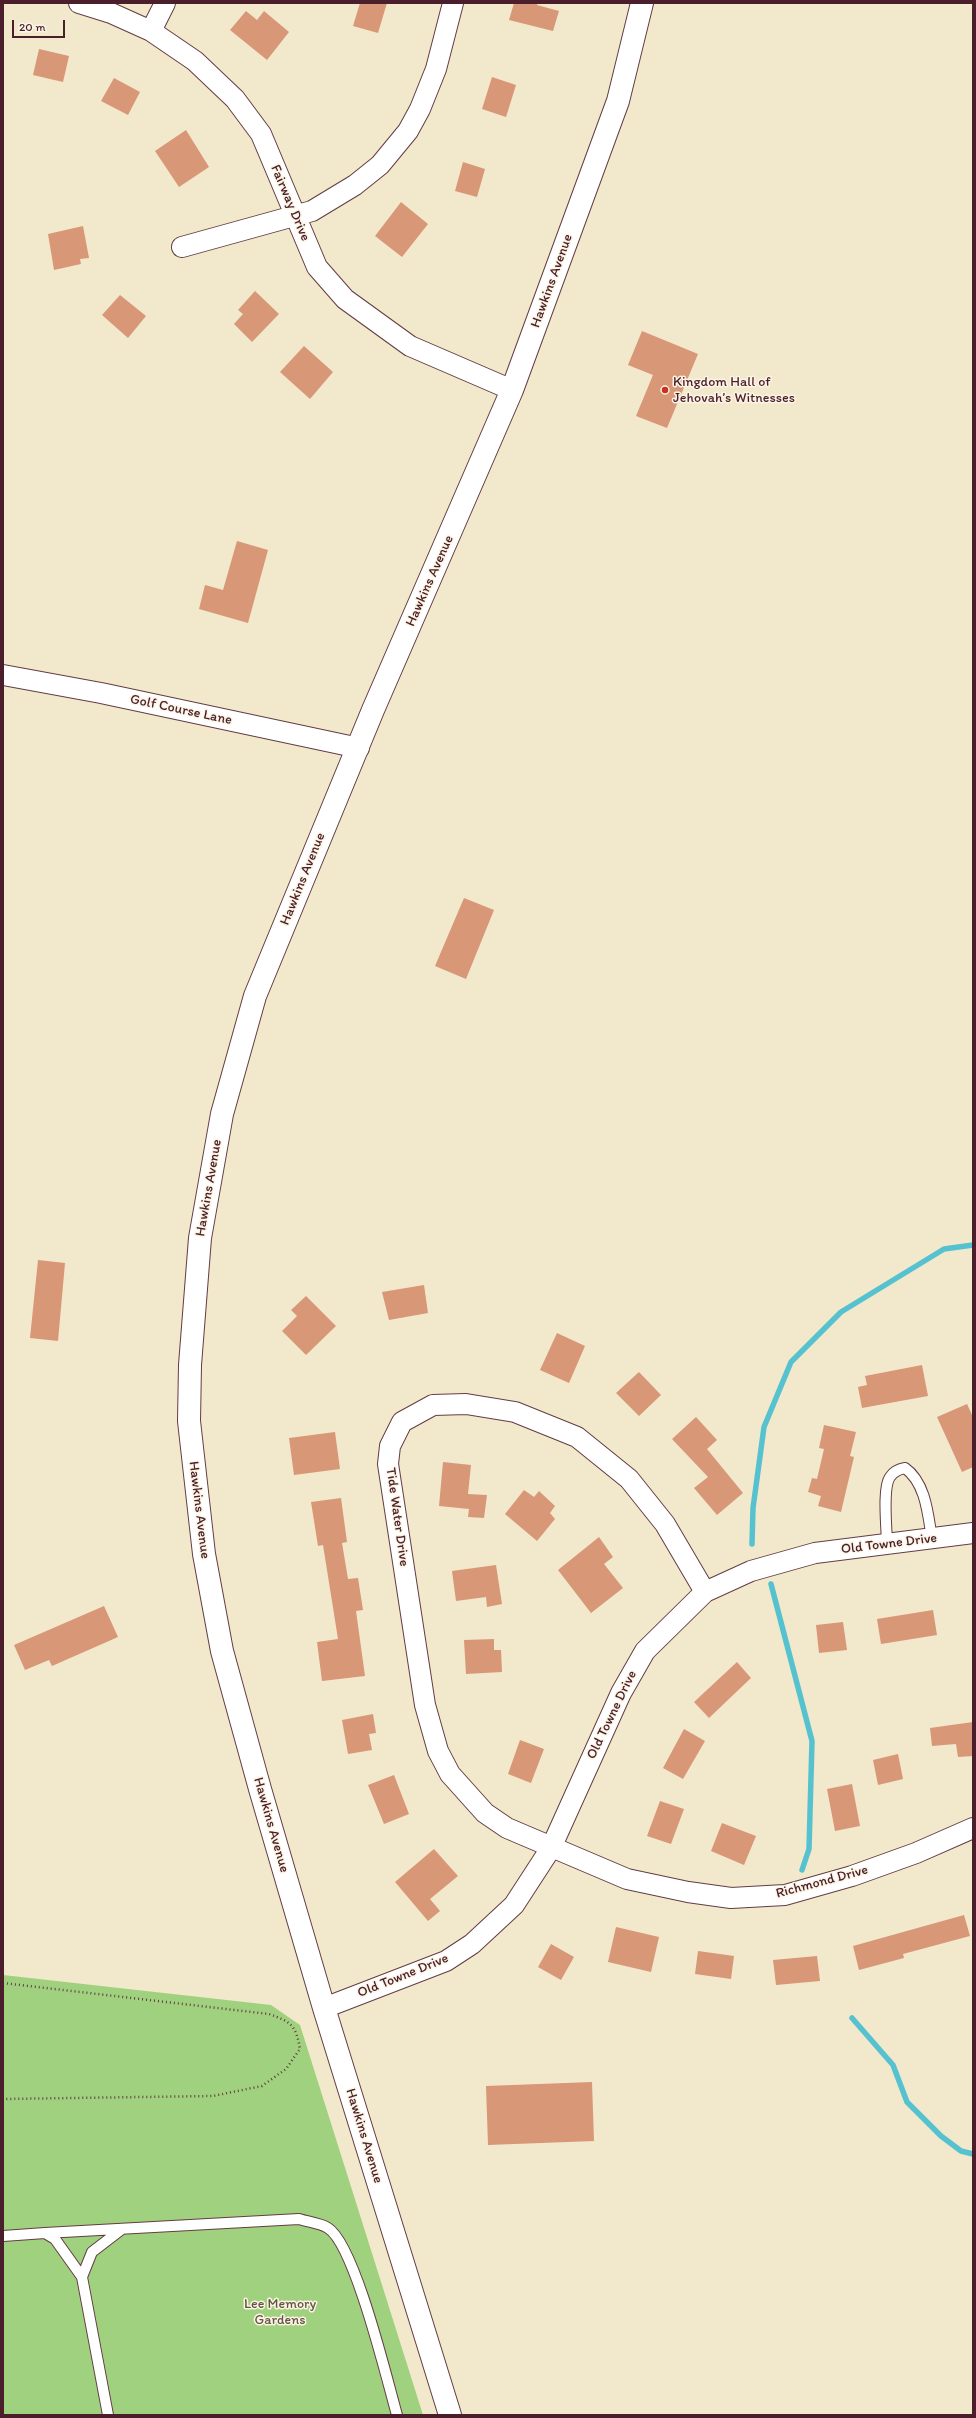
<!DOCTYPE html>
<meta charset="utf-8">
<style>
body{margin:0}
#map{position:relative;width:976px;height:2418px;overflow:hidden;background:#f2e8cc;font-family:Itim,sans-serif}
canvas{display:block}
.frame{position:absolute;inset:0;border:4px solid #4a1f2b;pointer-events:none}
.scale{position:absolute;left:12px;top:20px;width:53px;height:18px;box-sizing:border-box;border:2px solid #4a1f2b;border-top:0;padding-left:5px;font-size:12px;line-height:14px;white-space:nowrap;color:#4a1f2b;-webkit-text-stroke:3px #fcf5e5;paint-order:stroke}
</style>
<div id="map">
<canvas width="976" height="2418"></canvas>
<div class="frame"></div>
<div class="scale">20 m</div>
</div>
<script>
const context = document.querySelector('canvas').getContext('2d');
context.lineJoin = 'round';
function fill(path, color) {
  context.fillStyle = color;
  context.fill(path, 'evenodd');
}
function stroke(path, color, width, dash) {
  context.strokeStyle = color;
  context.lineWidth = width;
  context.lineCap = dash ? 'butt' : 'round';
  context.setLineDash(dash || []);
  context.stroke(path);
}
function drawText(font, color, halo, rows, align = 'center') {
  context.font = font + ' Itim,sans-serif';
  context.lineWidth = 3;
  context.setLineDash([]);
  context.textBaseline = 'middle';
  context.strokeStyle = halo;
  context.fillStyle = color;
  for (const [text, x, y, turn = 0] of rows) {
    context.save();
    context.translate(x, y);
    context.rotate((+turn || 0) * Math.PI / 180);
    context.textAlign = isNaN(turn) ? turn : align;
    if (halo) context.strokeText(text, 0, 0);
    context.fillText(text, 0, 0);
    context.restore();
  }
}
fill(new Path2D(`
 M3,1975L271,2005L300,2025L423,2415H3Z`), '#a0d17f');
stroke(new Path2D(`
 M752,1544L753,1508L764,1427L791,1362L841,1312L944,1249L973,1245
 M771,1584L812,1741L809,1849L802,1870
 M852,2018L893,2065L907,2102L941,2136L961,2151L973,2154`), '#56c2d0', 5.5);
fill(new Path2D(`
 M360,3H387L378,33L353,26Z
 M514,3H537V5L559,11L553,31L509,20Z
 M246,11L257,20L264,11L289,32L267,60L230,30Z
 M39,49L69,56L63,82L33,75Z
 M492,77L516,85L506,117L482,109Z
 M114,78L140,92L128,115L101,101Z
 M186,130L209,167L179,187L155,151Z
 M463,162L485,169L477,197L455,191Z
 M401,202L428,224L402,257L375,236Z
 M83,226L89,258L80,259L81,264L54,270L48,234Z
 M255,291L279,314L252,342L234,324L243,314L238,310Z
 M120,295L146,316L128,338L102,315Z
 M642,331L698,354L667,428L636,416L653,375L628,365Z
 M304,346L333,372L310,399L280,372Z
 M237,541L268,550L248,623L199,609L205,585L223,590Z
 M464,898L494,910L466,979L435,966Z
 M38,1260L65,1263L58,1341L30,1338Z
 M424,1285L428,1313L389,1320L382,1292Z
 M306,1296L336,1326L306,1355L282,1331L297,1316L291,1310Z
 M557,1333L585,1346L569,1383L540,1370Z
 M922,1365L928,1396L862,1408L858,1387L867,1385L865,1376Z
 M639,1372L661,1395L639,1416L616,1393Z
 M967,1404L973,1417V1467L962,1472L937,1417Z
 M696,1417L717,1440L707,1449L743,1493L717,1515L694,1488L708,1477L672,1439Z
 M824,1425L856,1432L850,1456L854,1457L841,1512L818,1506L821,1496L808,1492L812,1478L817,1479L824,1449L819,1448Z
 M335,1432L340,1469L294,1475L289,1438Z
 M443,1462L471,1465L468,1494L487,1495L484,1518L468,1517L469,1509L439,1506Z
 M524,1490L534,1497L539,1491L555,1506L550,1513L555,1519L537,1541L505,1514Z
 M341,1498L347,1542L342,1543L348,1579L358,1578L363,1610L356,1611L365,1676L322,1681L317,1642L338,1639L323,1545L318,1546L311,1502Z
 M599,1537L613,1557L604,1564L623,1588L591,1613L558,1570Z
 M496,1565L502,1604L487,1607L486,1597L456,1601L452,1571Z
 M104,1606L118,1637L52,1666L49,1660L25,1670L14,1645Z
 M933,1610L937,1635L881,1644L877,1619Z
 M843,1622L847,1650L819,1653L816,1625Z
 M494,1639V1650H501L502,1672L466,1674L464,1640Z
 M737,1662L751,1678L709,1718L694,1702Z
 M373,1714L376,1733L369,1734L372,1750L348,1754L342,1720Z
 M973,1722V1756L958,1757L956,1744L932,1746L930,1728Z
 M684,1729L705,1741L683,1779L663,1768Z
 M520,1740L544,1749L531,1783L508,1774Z
 M898,1754L903,1779L878,1785L873,1760Z
 M394,1775L409,1814L384,1824L368,1785Z
 M852,1784L860,1826L835,1831L827,1789Z
 M660,1801L684,1809L671,1844L647,1836Z
 M722,1823L756,1836L744,1865L711,1851Z
 M434,1849L458,1876L430,1899L440,1911L428,1921L395,1882Z
 M964,1915L970,1936L903,1954L904,1958L859,1970L853,1946Z
 M616,1927L659,1937L651,1972L608,1962Z
 M551,1944L574,1957L561,1980L538,1967Z
 M698,1951L734,1956L731,1979L695,1974Z
 M817,1956L820,1981L776,1985L773,1960Z
 M592,2082L594,2141L488,2145L486,2086Z`), '#d89777');
const lane = new Path2D(`
 M887,1545C887,1530 882,1488 890,1477C894,1471 899,1469 905,1468C926,1483 928,1515 932,1539
 M45,2233L299,2219C308,2222 320,2223 328,2228C355,2245 387,2380 397,2415
 M3,2236L45,2233L55,2239L82,2277L108,2415
 M82,2277L92,2252L122,2229`);
const street = new Path2D(`
 M79,3L111,13L151,31L195,61L235,99L261,134L317,267L345,299L410,346L512,390
 M151,31L165,3
 M182,247L312,211L355,185L380,165L408,131L420,109L436,69L453,3
 M3,675L101,693L359,748
 M705,1592L665,1524L629,1479L577,1437L515,1412L466,1404L433,1405L402,1422L390,1446L388,1464L425,1705L438,1751L450,1774L485,1813L507,1828L627,1879L688,1892L731,1898L785,1895L852,1876L916,1853L973,1828
 M324,2008L446,1961L472,1944L514,1905L551,1848L621,1693L645,1651L705,1592L751,1571L815,1553L973,1533`);
const primary = new Path2D(`
 M450,2415L324,2008L260,1789L222,1651L204,1554L189,1421L190,1365L200,1238L222,1114L255,996L373,710L512,390L618,101L642,3`);
stroke(lane, '#633d43', 12);
stroke(street, '#633d43', 22);
stroke(primary, '#633d43', 24);
stroke(new Path2D(`
 M3,1983L269,2014C291,2022 296,2025 300,2049L286,2069L262,2086L213,2096L3,2099`), '#633d43', 2.5, [1, 3]);
stroke(lane, '#fff', 10);
stroke(street, '#fff', 20);
stroke(primary, '#fff', 22);
for (const [x, y, r, color] of [
 [665,390,4,"#c8321e"]
]) {
  const dot = new Path2D();
  dot.arc(x, y, r, 0, 2 * Math.PI);
  context.fillStyle = color;
  context.fill(dot);
  stroke(dot, '#fcf5e5', 1.5);
}
drawText('14px', '#4a1f2b', '#fcf5e5', [
 ["Fairway Drive",290,203,67],
 ["Hawkins Avenue",552,281,-70],
 ["Hawkins Avenue",430,581,-66],
 ["Golf Course Lane",181,710,12],
 ["Hawkins Avenue",303,879,-68],
 ["Hawkins Avenue",209,1188,-80],
 ["Hawkins Avenue",199,1510,83],
 ["Tide Water Drive",397,1517,82],
 ["Old Towne Drive",889,1544,-7],
 ["Old Towne Drive",612,1715,-64],
 ["Hawkins Avenue",271,1825,74],
 ["Richmond Drive",822,1882,-15],
 ["Old Towne Drive",403,1976,-22],
 ["Hawkins Avenue",364,2136,73]
]);
drawText('14px', '#4a1f2b', '#fcf5e5', [
 ["Kingdom Hall of",673,382],
 ["Jehovah’s Witnesses",673,398]
], 'left');
drawText('14px', '#645444', '#fcf5e5', [
 ["Lee Memory",280,2304],
 ["Gardens",280,2320]
]);
</script>
